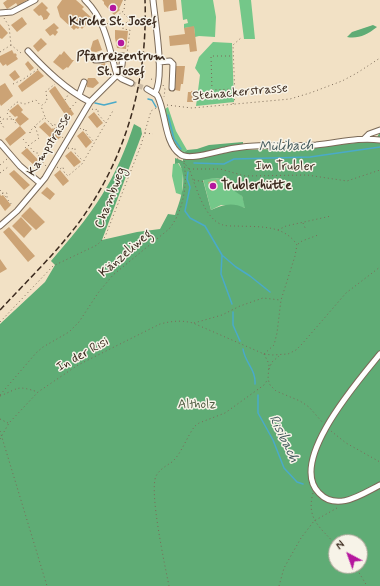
<!DOCTYPE html>
<meta charset="utf-8">
<style>
body{margin:0}
#map{position:relative;width:380px;height:586px;overflow:hidden;background:#f2e1c5;font-family:Mynerve,sans-serif}
canvas{display:block}
.north{position:absolute;left:328px;top:534px;width:40px;height:40px;box-sizing:border-box;background:#f7f3e8;border:1px solid #aca397;border-radius:50%;rotate:319deg;font-size:11px;font-weight:700;line-height:16px;text-align:center;color:#3b2a1e}
.north::after{content:'';display:block;margin:auto;width:14px;height:18px;background:#b5179e;clip-path:polygon(50% 0,100% 100%,50% 72%,0 100%)}
</style>
<div id="map">
<canvas width="380" height="586"></canvas>
<div class="north">N</div>
</div>
<script>
const context = document.querySelector('canvas').getContext('2d');
context.lineJoin = 'round';
function fill(path, color) {
  context.fillStyle = color;
  context.fill(path, 'evenodd');
}
function stroke(path, color, width, dash) {
  context.strokeStyle = color;
  context.lineWidth = width;
  context.lineCap = dash ? 'butt' : 'round';
  context.setLineDash(dash || []);
  context.stroke(path);
}
function drawText(font, color, halo, rows, align = 'center') {
  context.font = font + ' Mynerve,sans-serif';
  context.lineWidth = 3;
  context.setLineDash([]);
  context.textBaseline = 'middle';
  context.strokeStyle = halo;
  context.fillStyle = color;
  for (const [text, x, y, turn = 0] of rows) {
    context.save();
    context.translate(x, y);
    context.rotate((+turn || 0) * Math.PI / 180);
    context.textAlign = isNaN(turn) ? turn : align;
    if (halo) context.strokeText(text, 0, 0);
    context.fillText(text, 0, 0);
    context.restore();
  }
}
fill(new Path2D(`
 M181,0H213L216,17L215,37L199,36L195,37L194,27L184,28V24L188,23L187,19L183,20Z
 M239,0H251L255,39H244Z
 M213,42L232,43L234,102L196,106L200,75L195,68L199,57Z
 M168,107L176,131L187,150L183,153C170,142 169,126 165,109Z
 M178,163L183,171L182,195L176,193L172,176L173,164Z
 M215,178L234,181L242,196L246,208L221,205L211,210L203,179Z`), '#74c789');
fill(new Path2D(`
 M373,25L377,27C367,35 358,39 347,37L352,32Z
 M134,124L141,128L142,134L102,240L137,232L160,229L168,214L175,215C181,198 188,179 179,163L175,164V158L183,161V153L187,150L197,149L209,145L243,142V150L305,148L375,141L380,132V586H0V324L45,282L55,265L51,261C69,240 88,218 102,195C116,173 126,148 134,124ZM215,178L234,181L233,190L242,196L245,208C232,202 224,204 211,210L203,180ZM336,542H360V566H336Z`), '#5fac75');
stroke(new Path2D(`
 M148,99L152,100L156,107
 M95,103L104,105L116,102
 M168,115L174,139L181,149
 M194,163L224,164L234,159L310,157L380,147
 M188,172L187,179L190,187L185,211L190,218L205,226L222,255L221,274L232,304
 M223,256L236,267L250,276L270,292
 M233,312V325L240,341
 M243,349C245,363 256,369 255,384
 M258,395V413L273,440L284,468L297,482L303,484`), '#4aaac9', 1.5);
fill(new Path2D(`
 M7,0H27L18,6L16,3L7,9L3,3Z
 M62,0H76L84,7L82,9L92,18L82,29L80,27L78,29L76,28L74,30L60,17L57,7Z
 M102,0H123L119,9L120,10L114,15L104,4V2Z
 M163,0H176L177,10L164,12Z
 M42,2L48,8L46,10L50,14L47,19L43,20V18L41,15L39,16L33,10Z
 M22,17L27,24L17,32L11,25Z
 M54,23L59,28L56,30L58,32L55,36L53,34L50,36L45,30Z
 M0,24L8,33L2,39L0,38Z
 M194,26L197,51L190,52L189,44L170,46L169,36L185,34L184,28Z
 M115,30L128,31L126,49L117,48L115,38Z
 M41,38L47,44L38,52L33,46Z
 M98,39L102,50L96,52L90,51L93,41Z
 M12,50L14,54L15,53L17,55L16,56L18,59L7,66L6,64L3,66L0,62V56Z
 M64,51L72,60H74L68,68L67,67L63,70L53,62L60,54L61,55Z
 M28,61L34,68L30,71L25,64Z
 M105,63L108,71L100,73L101,64Z
 M176,66H185L183,84H181L180,91L175,90Z
 M15,70L20,77L14,81L9,75Z
 M38,70L44,76L22,92L18,86Z
 M88,78H95L99,83L93,88L87,87L86,83Z
 M5,83L13,96L1,106L0,104V86Z
 M55,86L74,114L68,119L49,91Z
 M191,91H196V99H193V102H187L188,92H191Z
 M18,104L23,110L21,112L29,119L20,126L15,120L18,117L17,116L15,117L9,111Z
 M94,112L103,123L97,128L88,117Z
 M45,122L52,129L53,128L61,137L55,142L39,127Z
 M20,126L26,133L10,146L5,139Z
 M83,131L92,142L86,148L77,136Z
 M27,148L42,164L37,168L21,153Z
 M71,151L81,162L74,167L65,156Z
 M14,170L30,185L24,190L9,174Z
 M60,170L69,181L63,186L54,175Z
 M216,180L218,188L211,191L208,182Z
 M47,187L55,194L50,200L41,193Z
 M0,194L1,196L3,195L11,205L5,211L0,204Z
 M30,207L45,222L36,230L21,216Z
 M21,217L32,229L24,238L12,226Z
 M9,227L35,256L28,262L3,232Z
 M0,259L7,269L0,273Z`), '#cca375');
stroke(new Path2D(`
 M131,83L147,89`), '#cdbca4', 5, [5, 2.5]);
const minor = new Path2D(`
 M85,0C106,20 109,49 117,75L122,79L131,83
 M153,0C155,21 165,77 155,93
 M0,13L12,12L35,0
 M28,51C45,69 66,90 90,102
 M95,60C105,61 114,55 123,56L122,65
 M159,62L170,61L173,64L172,88
 M147,89L157,95C166,111 164,143 180,154C188,161 214,152 225,150C255,143 286,147 316,145C338,143 358,137 380,140
 M79,95L84,82
 M364,139L369,134L380,130
 M0,143L20,166L40,183
 M0,226L17,211L45,178L90,102L117,75
 M380,354C360,379 287,461 319,493C337,512 362,494 380,485`);
stroke(minor, '#7b6a58', 7);
stroke(new Path2D(`
 M125,0L124,11L122,12L130,20L123,25V29L130,30L127,54
 M4,18L9,26L11,45L21,53
 M107,24L122,12
 M0,52L11,45
 M123,73L129,74
 M151,79L154,80
 M13,84L22,80L38,69
 M163,85L165,89L164,97
 M212,90L211,56H232
 M204,93L212,90L234,89
 M65,100L68,95
 M233,104L235,98L233,45L242,37
 M167,105L192,108L290,99L310,93L342,81L357,73L380,58
 M70,109L77,101
 M92,109L94,110L98,109V114L105,122
 M0,117L3,119
 M45,118L51,124L56,125L57,131L63,138
 M13,119L17,125
 M0,122L3,119H12L7,113L8,110L17,102L25,104L36,100L40,105
 M1,123L4,128
 M52,125L56,130
 M80,128L82,130L86,129V133L94,142
 M30,133V131L35,126
 M145,133L153,134
 M23,139L35,153H38L39,158L46,166
 M25,148L39,138L35,126L45,117L41,106L47,101L46,91L55,84
 M68,148L71,149L75,148V153L83,161
 M184,161C185,165 188,167 190,171C196,187 205,220 223,225C226,226 231,226 235,226C257,227 284,224 297,245L295,256L281,300L277,333L274,345L264,354
 M0,165L7,159
 M57,167L60,169L63,167L64,172L68,176L82,164L114,109
 M189,169H220L245,176L307,175L347,181L380,170
 M0,173L8,167
 M194,180L205,182
 M0,190L2,193H7V199L13,206
 M2,193L7,198
 M303,223L306,230
 M278,230L286,226L331,216
 M298,244L302,241L318,235
 M0,322L53,266L97,245L105,237L141,145L151,111L156,108
 M194,323L222,315L240,306L263,298L280,300
 M264,354L269,364L268,379L270,385L276,391L300,401L309,407L323,423
 M269,369L272,362L279,356
 M0,395L36,353L43,347L69,332L79,322L98,293L113,275L169,229C179,217 184,200 185,185C186,178 185,170 184,163L177,158
 M0,396C20,388 16,385 38,392
 M0,419L8,423
 M0,431L47,586
 M331,431L346,443L380,462
 M0,439L9,423L38,392L78,365L160,324C172,321 181,320 193,323L264,354L272,355L288,354L296,350L302,344L346,293L380,267
 M313,493C306,519 320,527 336,545
 M355,566L367,586
 M169,586C165,566 149,492 156,476C160,469 166,466 172,462C182,453 187,436 195,426L199,423L225,413L264,385L268,379
 M279,586L284,568L301,538L314,521L337,508L338,506`), '#7b6a58', 1, [1, 3]);
stroke(minor, '#fff', 5);
stroke(new Path2D(`
 M0,310C26,282 54,255 77,225C126,160 148,80 145,0`), '#3b2a1e', 1.5, [6, 3]);
for (const [x, y, r, color] of [
 [113,8,4,"#b5179e"],
 [121,43,4,"#b5179e"],
 [213,186,4,"#b5179e"]
]) {
  const dot = new Path2D();
  dot.arc(x, y, r, 0, 2 * Math.PI);
  context.fillStyle = color;
  context.fill(dot);
  stroke(dot, '#f7f3e8', 1.5);
}
drawText('bold 13px', '#3b2a1e', '#f7f3e8', [
 ["Kirche St. Josef",113,22],
 ["Pfarreizentrum",121,57],
 ["St. Josef",121,72],
 ["Trublerhütte",221,186,"left"]
]);
drawText('13px', '#3b2a1e', '#f7f3e8', [
 ["Steinackerstrasse",240,93,-5],
 ["Kampstrasse",50,145,-58],
 ["Im Trubler",285,167,1],
 ["Chambweg",111,198,-69],
 ["Känzeliweg",126,254,-41],
 ["In der Risi",83,355,-29]
]);
drawText('13px', '#4c593e', '#f7f3e8', [
 ["Altholz",197,405]
]);
drawText('italic 14px', '#40575a', '#f7f3e8', [
 ["Mülibach",286,147,-2],
 ["Risibach",283,439,64]
]);
</script>
